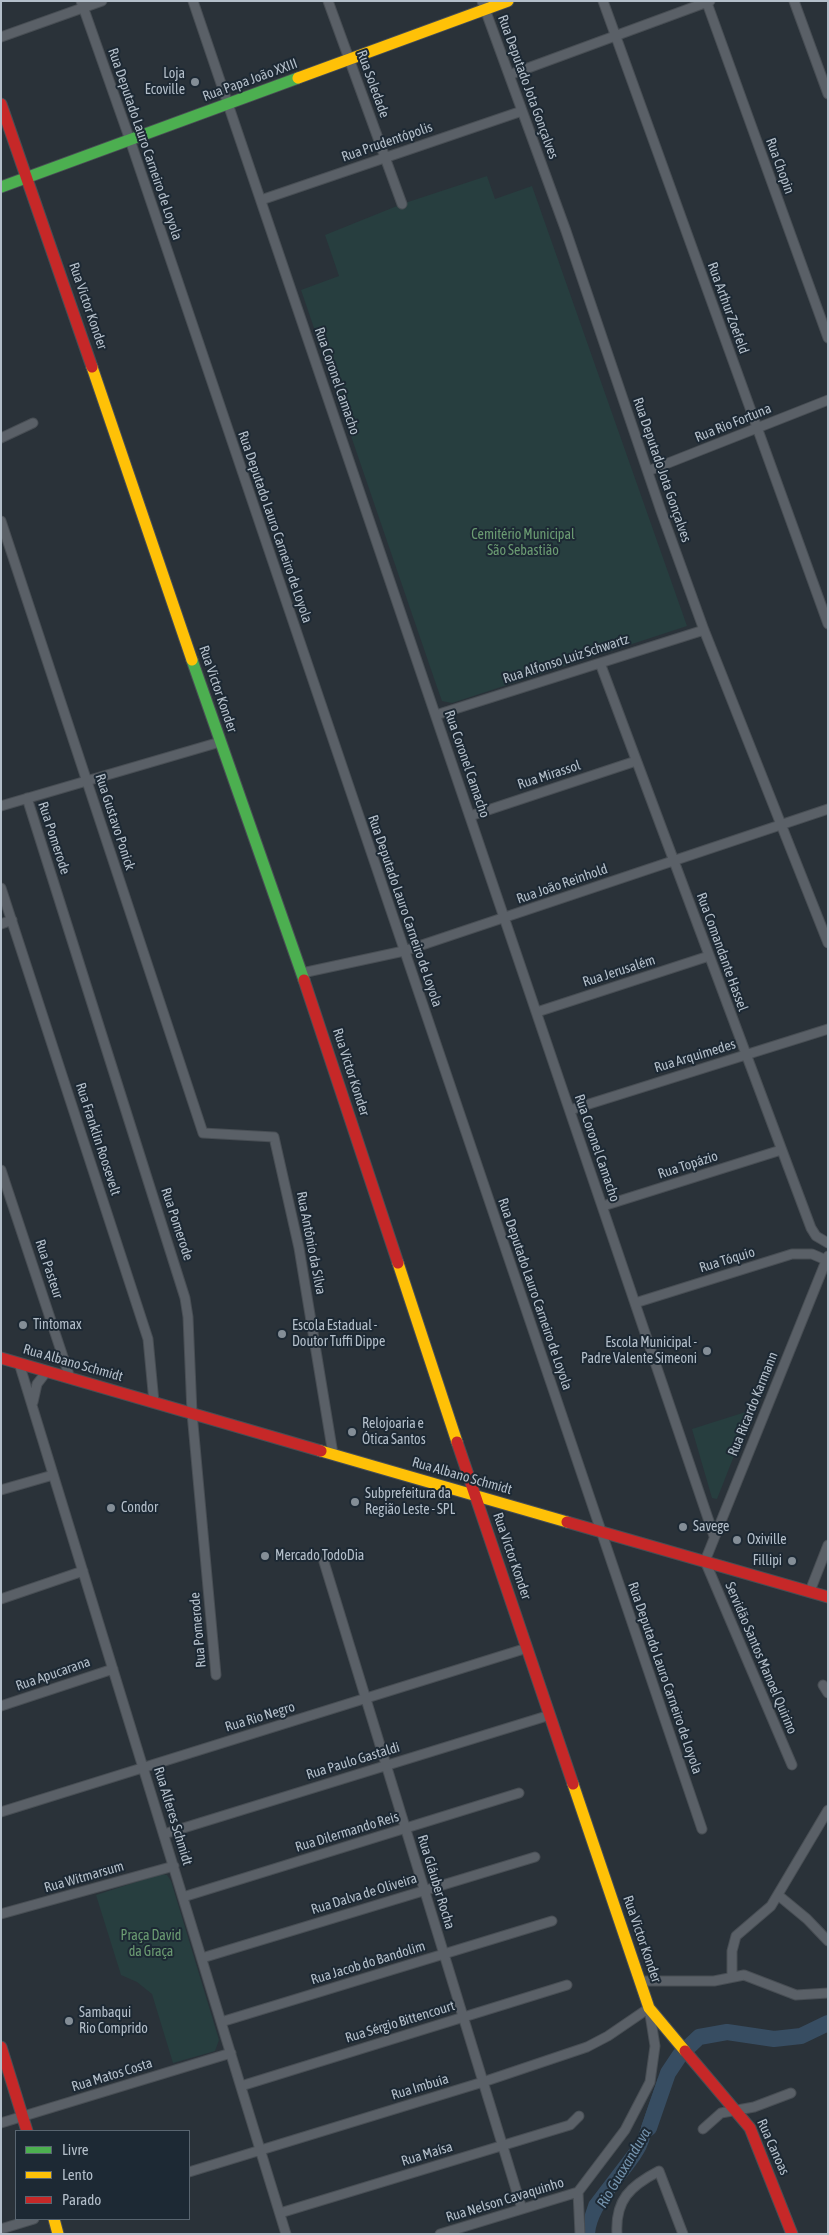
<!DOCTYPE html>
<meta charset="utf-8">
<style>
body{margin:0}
#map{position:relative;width:829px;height:2235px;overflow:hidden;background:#2a3239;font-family:"Asap Condensed",sans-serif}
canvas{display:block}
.frame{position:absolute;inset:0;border:2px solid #b4bfca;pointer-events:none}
.legend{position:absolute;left:15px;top:2130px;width:175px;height:90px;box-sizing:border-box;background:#1d2934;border:1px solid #596570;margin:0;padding:6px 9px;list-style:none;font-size:15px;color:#b4bfca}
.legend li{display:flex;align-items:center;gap:10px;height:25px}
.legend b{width:25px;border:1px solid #596570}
</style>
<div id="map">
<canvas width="829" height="2235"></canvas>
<div class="frame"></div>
<ul class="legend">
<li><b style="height:6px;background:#4caf50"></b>Livre</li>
<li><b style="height:6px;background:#ffc107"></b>Lento</li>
<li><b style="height:6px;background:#c62828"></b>Parado</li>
</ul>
</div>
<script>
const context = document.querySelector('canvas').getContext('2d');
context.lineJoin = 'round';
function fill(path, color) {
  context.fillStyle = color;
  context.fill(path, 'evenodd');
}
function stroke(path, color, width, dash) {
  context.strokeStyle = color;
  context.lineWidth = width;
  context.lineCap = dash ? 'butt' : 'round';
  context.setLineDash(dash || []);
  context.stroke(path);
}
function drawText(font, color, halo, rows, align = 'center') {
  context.font = font + ' "Asap Condensed",sans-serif';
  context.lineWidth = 4;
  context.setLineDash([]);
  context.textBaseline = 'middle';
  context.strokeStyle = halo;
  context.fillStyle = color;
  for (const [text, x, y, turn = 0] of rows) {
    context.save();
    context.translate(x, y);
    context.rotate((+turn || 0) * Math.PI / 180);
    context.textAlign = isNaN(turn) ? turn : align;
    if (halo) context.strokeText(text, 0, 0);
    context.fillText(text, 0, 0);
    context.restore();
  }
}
fill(new Path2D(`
 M487,176L495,199L532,186L687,626L452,703L442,701L437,687L301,290L339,276L325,235L402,204Z
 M752,1410L717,1499L712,1498L692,1429Z
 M161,1874L167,1875L171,1881L219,2040L215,2051L173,2063L152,1994L137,1982L121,1975L96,1895Z`), '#273e3f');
fill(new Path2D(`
 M674,2052L680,2055C672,2067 663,2079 659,2092C654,2110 654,2132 646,2149C632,2176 598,2204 595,2234H584L585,2214L589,2202L637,2139L658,2078Z`), '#374d62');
stroke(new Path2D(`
 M649,2128L668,2073L680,2055L699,2037L727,2032L774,2039L801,2036L828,2023`), '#374d62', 16);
const street = new Path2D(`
 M81,1L130,140L702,1829
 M193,1L714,1536
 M328,1L402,204
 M482,1L566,231L661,511L704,630L828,943
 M603,1L828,624
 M794,1L828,94
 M707,3L828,338
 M1,37L102,1
 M509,75L710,1
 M261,200L522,111
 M1,438L33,423
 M648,471L828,400
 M1,521L203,1133L274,1137L299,1248L333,1454
 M600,663L811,1228L816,1236L828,1243
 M436,715L704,630
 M27,798L185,1298L188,1317L192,1413L216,1675
 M1,806L220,742
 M470,816L636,761
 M1,888L148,1339L154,1402
 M1,924L12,920
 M302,973L404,951L828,809
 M537,1012L709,956
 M570,1110L828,1029
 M1,1170L70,1378
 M603,1206L781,1150
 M635,1303L792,1254H812L826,1260
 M19,1363L286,2234
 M33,1402L37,1384L47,1371
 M1,1490L53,1475
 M324,1562L522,2209
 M810,1591L828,1545
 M1,1599L83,1571
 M823,1685L828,1693
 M1,1706L113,1669
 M792,1765L705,1561L828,1256
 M1,1812L527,1648
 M164,1834L550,1715
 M778,1895L807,1919L828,1941
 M183,1897L519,1793
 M1,1914L174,1866
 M202,1958L535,1857
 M732,1976V1951L736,1936L771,1906L828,1810
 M640,1981H714L744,1975L796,1995L828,1993
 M221,2022L552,1921
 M241,2086L567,1985
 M1,2123L231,2053
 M703,2129L721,2113L754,2107L791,2093
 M189,2172L483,2082L587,2047L608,2036L649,2008L655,2046L650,2082L625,2130L578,2192L580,2234
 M280,2213L570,2125L579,2116
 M1,2229L34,2219
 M440,2234L578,2192
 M617,2234C615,2200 630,2186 659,2171L683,2234`);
const fast = new Path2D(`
 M1,187L298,78
 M192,660L304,980`);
const slow = new Path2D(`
 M298,78L508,1
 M92,367L192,660
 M398,1263L457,1442
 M321,1451L567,1522
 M573,1784L649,2008L685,2051
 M54,2219L58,2234`);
const jam = new Path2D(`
 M1,104L92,367
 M304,980L398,1263
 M1,1358L321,1451
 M457,1442L573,1784
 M567,1522L828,1597
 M1,2047L27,2131
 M685,2051L750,2128L792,2234`);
stroke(street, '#484e54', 11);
stroke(fast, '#484e54', 13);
stroke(slow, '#484e54', 13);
stroke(jam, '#484e54', 13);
stroke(street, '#5a6067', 9);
stroke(fast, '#4caf50', 11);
stroke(slow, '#ffc107', 11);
stroke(jam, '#c62828', 11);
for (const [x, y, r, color] of [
 [195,82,5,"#848e97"],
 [23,1325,5,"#848e97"],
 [282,1334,5,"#848e97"],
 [707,1351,5,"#848e97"],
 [352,1432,5,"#848e97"],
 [355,1502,5,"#848e97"],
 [111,1508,5,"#848e97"],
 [683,1527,5,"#848e97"],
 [737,1540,5,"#848e97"],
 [265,1556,5,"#848e97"],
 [792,1561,5,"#848e97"],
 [69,2021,5,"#848e97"]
]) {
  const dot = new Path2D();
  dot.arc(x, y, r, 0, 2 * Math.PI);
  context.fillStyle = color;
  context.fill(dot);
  stroke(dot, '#1d2934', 2);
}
drawText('14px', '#b4bfca', '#1d2934', [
 ["Loja",185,74,"right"],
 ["Ecoville",185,90,"right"],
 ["Tintomax",33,1325],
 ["Escola Estadual -",292,1326],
 ["Doutor Tuffi Dippe",292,1342],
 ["Escola Municipal -",697,1343,"right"],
 ["Padre Valente Simeoni",697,1359,"right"],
 ["Relojoaria e",362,1424],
 ["Ótica Santos",362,1440],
 ["Subprefeitura da",365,1494],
 ["Região Leste - SPL",365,1510],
 ["Condor",121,1508],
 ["Savege",693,1527],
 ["Oxiville",747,1540],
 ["Mercado TodoDia",275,1556],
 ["Fillipi",782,1561,"right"],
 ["Sambaqui",79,2013],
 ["Rio Comprido",79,2029]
], 'left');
drawText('14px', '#b4bfca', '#1d2934', [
 ["Rua Papa João XXIII",250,80,-20],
 ["Rua Soledade",373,84,70],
 ["Rua Deputado Jota Gonçalves",528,87,70],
 ["Rua Prudentópolis",387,142,-19],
 ["Rua Deputado Lauro Carneiro de Loyola",145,144,71],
 ["Rua Chopin",780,166,70],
 ["Rua Victor Konder",88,306,71],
 ["Rua Arthur Zoefeld",728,308,70],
 ["Rua Coronel Camacho",337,381,71],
 ["Rua Rio Fortuna",733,423,-22],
 ["Rua Deputado Jota Gonçalves",662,470,71],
 ["Rua Deputado Lauro Carneiro de Loyola",275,527,71],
 ["Rua Alfonso Luiz Schwartz",566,659,-18],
 ["Rua Victor Konder",218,689,71],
 ["Rua Coronel Camacho",467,764,71],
 ["Rua Mirassol",549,775,-18],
 ["Rua Gustavo Ponick",115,822,72],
 ["Rua Pomerode",54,838,72],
 ["Rua João Reinhold",562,884,-19],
 ["Rua Deputado Lauro Carneiro de Loyola",405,911,71],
 ["Rua Comandante Hassel",722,952,70],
 ["Rua Jerusalém",619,971,-18],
 ["Rua Arquimedes",695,1056,-17],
 ["Rua Victor Konder",351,1072,72],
 ["Rua Franklin Roosevelt",98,1139,72],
 ["Rua Coronel Camacho",597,1148,71],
 ["Rua Topázio",688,1165,-18],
 ["Rua Pomerode",177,1224,72],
 ["Rua Antônio da Silva",311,1243,79],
 ["Rua Tóquio",727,1260,-17],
 ["Rua Pasteur",49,1269,72],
 ["Rua Deputado Lauro Carneiro de Loyola",535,1294,71],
 ["Rua Albano Schmidt",73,1363,16],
 ["Rua Ricardo Karmann",753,1404,-68],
 ["Rua Albano Schmidt",462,1476,16],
 ["Rua Victor Konder",512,1556,71],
 ["Rua Pomerode",198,1630,-95],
 ["Servidão Santos Manoel Quirino",761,1658,67],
 ["Rua Apucarana",53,1674,-19],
 ["Rua Deputado Lauro Carneiro de Loyola",665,1678,71],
 ["Rua Rio Negro",260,1717,-17],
 ["Rua Paulo Gastaldi",353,1761,-17],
 ["Rua Alferes Schmidt",173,1816,73],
 ["Rua Dilermando Reis",347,1832,-17],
 ["Rua Witmarsum",84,1877,-16],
 ["Rua Gláuber Rocha",436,1882,73],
 ["Rua Dalva de Oliveira",364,1894,-17],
 ["Rua Victor Konder",642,1939,71],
 ["Rua Jacob do Bandolim",368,1963,-17],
 ["Rua Sérgio Bittencourt",400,2022,-17],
 ["Rua Matos Costa",112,2075,-17],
 ["Rua Imbuia",420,2087,-17],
 ["Rua Canoas",773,2147,66],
 ["Rua Maísa",427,2154,-17],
 ["Rua Nelson Cavaquinho",505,2200,-17]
]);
drawText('14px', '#6b9b72', '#1d2934', [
 ["Cemitério Municipal",523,535],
 ["São Sebastião",523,551],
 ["Praça David",151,1936],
 ["da Graça",151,1952]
]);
drawText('italic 15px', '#7493ad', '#1d2934', [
 ["Rio Guaxanduva",624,2168,-59]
]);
</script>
